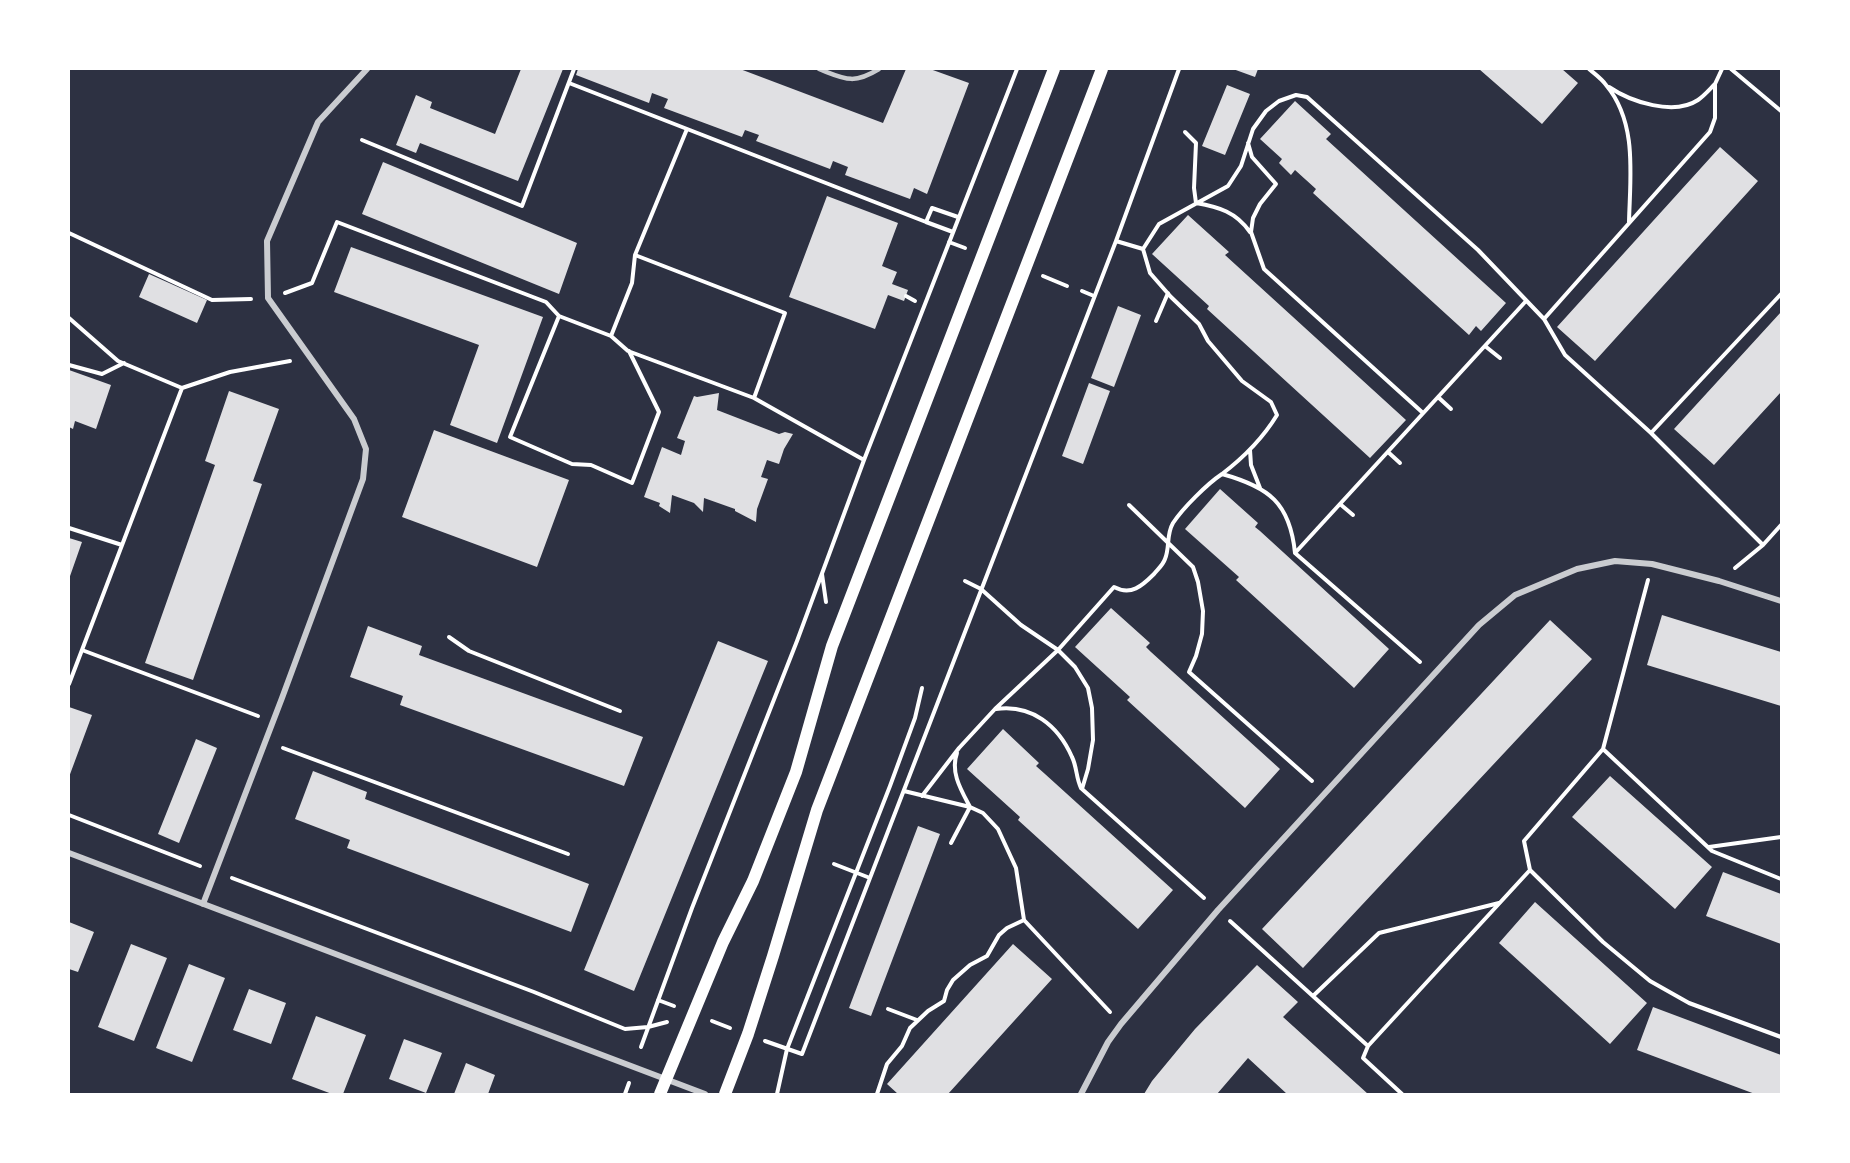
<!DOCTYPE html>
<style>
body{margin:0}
#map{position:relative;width:1850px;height:1163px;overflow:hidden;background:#2d3142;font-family:Raleway,sans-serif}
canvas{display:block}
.frame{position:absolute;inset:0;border:70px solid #fff;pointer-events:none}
</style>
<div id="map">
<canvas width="1850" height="1163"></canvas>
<div class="frame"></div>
</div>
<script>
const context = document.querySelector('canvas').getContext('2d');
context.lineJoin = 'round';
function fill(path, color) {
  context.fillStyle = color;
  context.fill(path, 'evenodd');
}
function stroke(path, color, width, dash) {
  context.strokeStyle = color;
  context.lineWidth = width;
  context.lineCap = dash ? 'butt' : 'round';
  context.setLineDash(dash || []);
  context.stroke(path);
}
fill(new Path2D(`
 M521,69H563L518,181L420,143L416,153L396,145L416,95L432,102L430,108L495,134Z
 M578,69H740L883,123L906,69H930L969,83L927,194L914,188L910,199L845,175L848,167L833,161L830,169L756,141L759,135L745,130L742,137L664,108L668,99L652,93L649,103L576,75Z
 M1233,69H1258L1255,77Z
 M1479,69H1562L1578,83L1542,124Z
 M1227,85L1250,94L1225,155L1202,146Z
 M1295,101L1331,134L1326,139L1506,303L1481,331L1476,326L1469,335L1313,193L1316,189L1295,170L1291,175L1279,163L1282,159L1260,139Z
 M1720,147L1758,181L1595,361L1557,327Z
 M383,162L577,243L559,294L362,214Z
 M827,196L898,223L882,266L897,272L892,284L908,290L904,301L888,295L875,329L789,297Z
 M1188,215L1229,252L1225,255L1406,420L1370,458L1207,309L1209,306L1152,254Z
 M351,247L543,317L497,443L450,425L479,345L334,292Z
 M149,274L207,300L197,323L139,297Z
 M1118,306L1141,315L1114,387L1091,378Z
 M1781,312V392L1714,465L1674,429Z
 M69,370L111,385L96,429L75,421L73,429L69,427Z
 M1089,383L1110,391L1083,464L1062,456Z
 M229,391L279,409L253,481L262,484L193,680L145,663L215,465L205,461Z
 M719,393L717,410L779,434L785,432L793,434L784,449L779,464L767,460L761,477L768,479L757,509L756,522L735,511V509L704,498L703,512L694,503L672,495L670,513L659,506L660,503L644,497L662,447L681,455L685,441L677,438L694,396L697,397Z
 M434,430L569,480L537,567L402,517Z
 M1220,489L1258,523L1255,527L1260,531L1389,649L1354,688L1236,580L1239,577L1185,529Z
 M69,538L82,542L69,579Z
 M1111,608L1150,643L1146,647L1151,652L1280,769L1245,808L1127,700L1130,697L1075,647Z
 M1662,615L1781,652V706L1647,665Z
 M1550,620L1592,659L1303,968L1262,929Z
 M368,626L422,646L419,655L643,737L624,786L400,705L403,696L350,677Z
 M718,641L768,661L634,991L584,970Z
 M69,707L92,715L69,777Z
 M1003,729L1039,763L1036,766L1045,774L1173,890L1138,929L1018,820L1020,817L967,769Z
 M196,739L217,748L179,843L158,834Z
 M313,771L367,792L365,799L589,884L571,932L347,848L350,840L295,819Z
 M1610,776L1712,867L1675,909L1572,817Z
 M918,826L940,834L871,1016L849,1008Z
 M1723,872L1781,894V944L1706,916Z
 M1535,902L1647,1003L1610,1044L1499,943Z
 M69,922L94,932L78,972L69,969Z
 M131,944L167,958L134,1041L98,1027Z
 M1013,944L1052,979L948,1094H898L887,1084Z
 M189,964L225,978L192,1062L156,1048Z
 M1257,965L1298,1002L1283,1017L1368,1094H1287L1248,1058L1217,1094H1144L1152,1081L1195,1029Z
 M249,989L286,1003L271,1044L233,1030Z
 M1653,1007L1781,1055V1094H1755L1637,1050Z
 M316,1016L366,1035L343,1094H332L292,1079Z
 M404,1039L442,1053L426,1093L389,1079Z
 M466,1063L495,1075L488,1094H454Z`), '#e0e0e3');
stroke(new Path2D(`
 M1589,69C1595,74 1602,79 1606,85C1638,123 1630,177 1629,222
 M1731,69L1781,111
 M569,83L926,222L932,208L958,217
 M1609,87C1631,102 1674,116 1698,100C1704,96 1710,89 1715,84
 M687,129L635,255L632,283L611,336L628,351L754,398L864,460
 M1185,132L1196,143L1194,188L1196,203C1219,207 1236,212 1250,232
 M362,140L522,206L574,69
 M1248,143L1252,157L1276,184L1260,204L1253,218L1251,232L1264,269L1423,413
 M926,222L953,232
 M69,233L212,300L251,299
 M1116,241L1143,249L1150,273L1171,297L1199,324L1208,341L1242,381L1271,402L1277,415C1263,438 1243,458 1222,474C1269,487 1290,503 1295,553L1420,662
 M949,242L965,248
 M1143,249L1159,224L1228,186L1241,166L1253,129L1266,111L1279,101L1296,95L1307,97L1478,250L1544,319L1565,355L1651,433L1763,545L1735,568
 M635,255L785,313L754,398
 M1043,276L1067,286
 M1082,291L1094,296
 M285,293L312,283L337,222L546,302L559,316L611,336
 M906,296L915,301
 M559,316L510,437L572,464L591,465L632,483L659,412L629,351
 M69,318L118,361L182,388
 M1544,319L1710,132L1715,118V84L1722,69
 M1156,321L1168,293
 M1485,346L1500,358
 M69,365L102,374L124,363
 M1438,397L1451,409
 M1651,433L1781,294
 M1250,450L1251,465L1260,488
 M1388,452L1400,463
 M1340,504L1353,515
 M1129,505L1193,567L1198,582L1203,611L1202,634L1196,656L1189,672L1312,781
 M69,528L122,545
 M1763,545L1781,525
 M1295,553L1526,301
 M822,574L826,602
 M965,581L981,589L1021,625L1058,650L1075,667L1088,688L1092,708L1093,740L1088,769L1082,789L1204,898
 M449,637L469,651L620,711
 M82,650L258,716
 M69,684L182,388L230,372L290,361
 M996,709C1031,704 1058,725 1072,757C1077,767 1076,778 1081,788
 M283,748L568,854
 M1603,749L1712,851L1781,879
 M904,791L970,807L983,813L998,829L1016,868L1024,920L1110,1012
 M922,796L959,748L995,709L1058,650L1114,587C1131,596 1142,586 1154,574C1158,569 1163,565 1165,559C1170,547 1166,535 1173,523C1183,508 1207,484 1222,474
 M69,815L200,866
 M951,843L970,807C961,790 950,772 957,753
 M1709,847L1781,837
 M834,864L870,878
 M1530,870L1603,942L1650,981L1689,1003L1781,1037
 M232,878L534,992L625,1029L648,1027L667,1022
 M1230,921L1368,1046L1530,870L1524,841L1603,749L1648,580
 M1313,996L1379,933L1499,903
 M658,1000L674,1006
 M888,1009L917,1020
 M712,1021L730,1028
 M765,1041L802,1054L1116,241L1179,69
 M1368,1046L1363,1058L1402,1094
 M641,1047L692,908L797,641L864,460L1017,69
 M625,1094L629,1083
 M777,1094L787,1049L890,786L915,718L922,688
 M877,1094L887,1064L902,1046L910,1028L928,1011L944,1001L947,990L953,980L970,965L987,956L999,935L1007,928L1024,920`), '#fff', 4);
stroke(new Path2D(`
 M819,69C845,79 853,85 879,69`), '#caccd0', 4.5);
stroke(new Path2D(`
 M69,853L705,1094
 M203,904L282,698L363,479L366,449L354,419L268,298L267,241L318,122L367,69
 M1081,1094L1108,1042L1121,1024L1218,910L1479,625L1515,595L1577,569L1615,561L1652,564L1719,581L1781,601`), '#caccd0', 6);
stroke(new Path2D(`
 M660,1094L723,942L753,881L796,772L832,646L1054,69
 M725,1094L748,1034L773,956L817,810L1102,69`), '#fff', 12);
</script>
